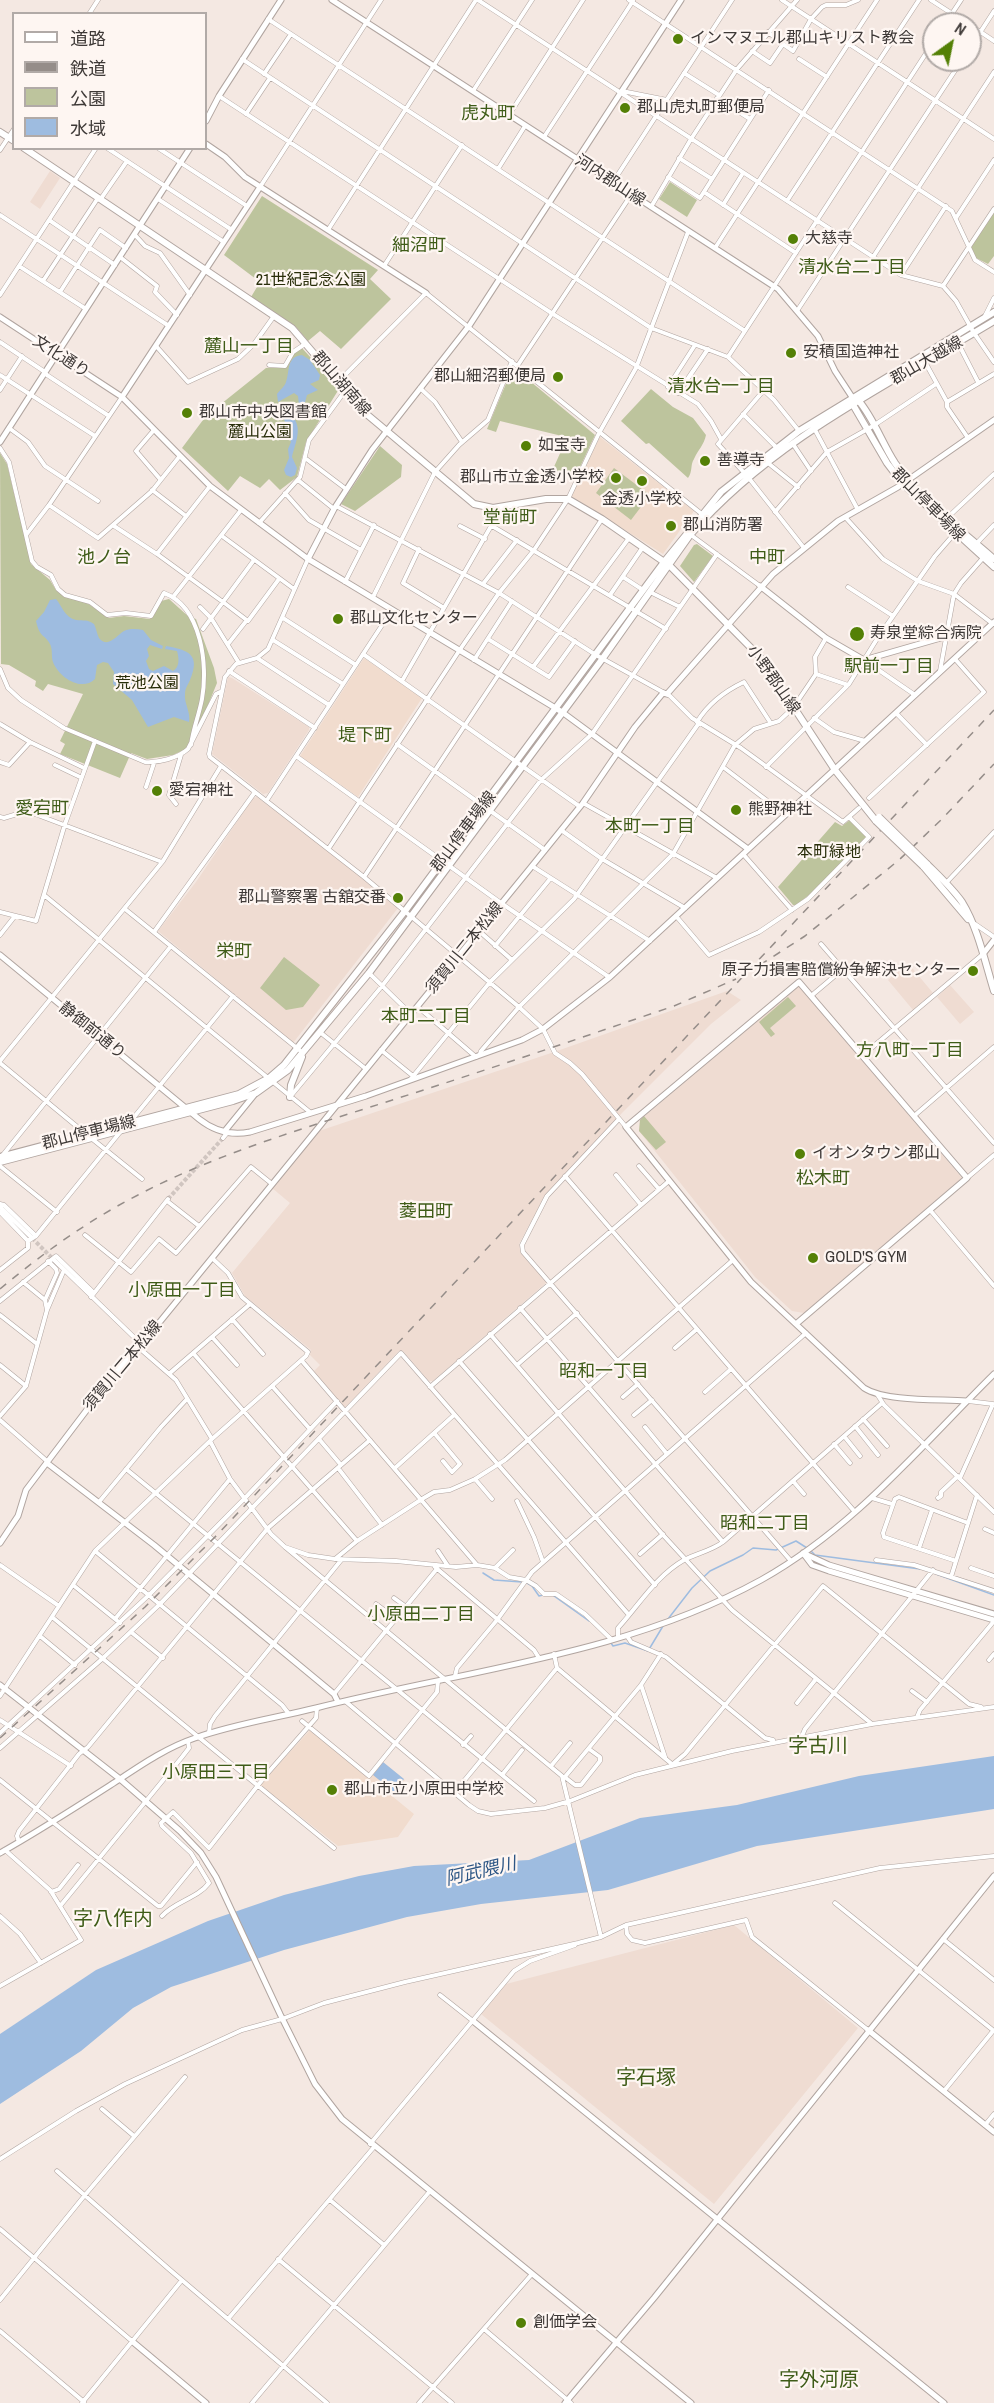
<!DOCTYPE html>
<meta charset="utf-8">
<style>
body{margin:0}
#map{position:relative;width:994px;height:2403px;overflow:hidden;background:#f4e8e2;font-family:"Archivo Narrow","Noto Sans JP",sans-serif}
canvas{display:block}
.legend{position:absolute;left:12px;top:12px;width:195px;height:138px;box-sizing:border-box;background:#fef6f2;border:2px solid #b1aaa7;margin:0;padding:8px 10px;list-style:none;font-size:18px;color:#3e3937}
.legend li{display:flex;align-items:center;gap:12px;height:30px}
.legend b{width:30px;border:2px solid #b1aaa7}
.north{position:absolute;left:922px;top:12px;width:60px;height:60px;box-sizing:border-box;background:#fef6f2;border:2px solid #b1aaa7;border-radius:50%;rotate:33deg;font-size:16px;font-weight:700;line-height:24px;text-align:center;color:#3e3937}
.north::after{content:'';display:block;margin:auto;width:21px;height:27px;background:#548006;clip-path:polygon(50% 0,100% 100%,50% 72%,0 100%)}
</style>
<div id="map">
<canvas width="994" height="2403"></canvas>
<ul class="legend">
<li><b style="height:8px;background:#fff"></b>道路</li>
<li><b style="height:8px;background:#958d89"></b>鉄道</li>
<li><b style="height:16px;background:#bdc49d"></b>公園</li>
<li><b style="height:16px;background:#9ebce0"></b>水域</li>
</ul>
<div class="north">N</div>
</div>
<script>
const context = document.querySelector('canvas').getContext('2d');
context.lineJoin = 'round';
function fill(path, color) {
  context.fillStyle = color;
  context.fill(path, 'evenodd');
}
function stroke(path, color, width, dash) {
  context.strokeStyle = color;
  context.lineWidth = width;
  context.lineCap = dash ? 'butt' : 'round';
  context.setLineDash(dash || []);
  context.stroke(path);
}
function drawText(font, color, halo, rows, align = 'center') {
  context.font = font + ' "Archivo Narrow","Noto Sans JP",sans-serif';
  context.lineWidth = 4.5;
  context.setLineDash([]);
  context.textBaseline = 'middle';
  context.strokeStyle = halo;
  context.fillStyle = color;
  for (const [text, x, y, turn = 0] of rows) {
    context.save();
    context.translate(x, y);
    context.rotate((+turn || 0) * Math.PI / 180);
    context.textAlign = isNaN(turn) ? turn : align;
    if (halo) context.strokeText(text, 0, 0);
    context.fillText(text, 0, 0);
    context.restore();
  }
}
fill(new Path2D(`
 M50,171L60,178L40,209L30,202Z
 M228,677L232,678L309,727V730L268,793L263,794L212,754Z
 M257,797L352,869L398,908L293,1043L158,931L196,882L253,798Z
 M908,963L933,993L913,1010L888,980Z
 M950,985L974,1012L960,1024L937,997Z
 M799,986L962,1178L804,1313L792,1311L755,1277L639,1131L640,1120Z
 M727,991L741,1000L711,1024L622,1113L545,1196L519,1244L521,1253L547,1282L433,1381H429L403,1351H399L345,1408L313,1372L320,1365L310,1355L311,1350L245,1296L232,1273L290,1203L272,1188L319,1131L557,1051Z
 M734,1925L858,2028L714,2204L481,2014L506,1984Z`), '#efdcd2');
fill(new Path2D(`
 M600,437L694,511L663,554L571,496Z
 M364,658L422,698L358,797L300,756Z
 M310,1730L370,1778L383,1762L405,1780L392,1796L414,1814L398,1837L338,1846L260,1785Z`), '#f1dcce');
fill(new Path2D(`
 M670,182L697,200L687,217L659,199Z
 M262,196L378,270L370,279L391,299L341,349L320,331L308,341L296,327L251,297L260,282L224,255Z
 M994,212V256L988,264L976,258L970,248Z
 M302,348L339,389L306,442L297,477L280,490L269,479L260,488L240,476L228,491L182,448L206,416L266,368L286,367L294,353Z
 M513,367L595,435L574,480L553,469L566,440L562,436L500,421L496,432L487,429Z
 M651,389L673,407L693,418L706,435C704,445 698,450 694,459C690,465 693,471 688,478L649,443L646,444L621,421Z
 M380,446L402,465L401,477L355,511L341,504Z
 M0,453L7,464L31,564L50,580L56,590L65,597L87,603L109,618L124,616L150,619L161,601L169,599L189,617L196,619L214,668L217,683L195,737L186,749L173,755L147,759L131,753L120,778L60,754L65,744L60,741L83,694L48,684L43,691L35,686L36,681L9,665L1,664Z
 M614,468L650,495L631,520L596,493Z
 M697,544L713,556L694,582L680,566L694,545Z
 M850,820L867,837L813,892L796,905H793L778,887L835,822L842,826Z
 M284,957L320,985L303,1007L286,1010L260,988Z
 M788,997L796,1006L770,1028L775,1034L771,1037L759,1022Z
 M644,1116L666,1142L656,1150L639,1131L640,1120Z`), '#bdc49d');
fill(new Path2D(`
 M302,355L310,360L320,375L319,380L310,384L318,390L307,395L304,406L299,405L298,396L294,393L278,402L277,394C280,390 285,386 286,382C290,371 286,357 302,355Z
 M291,415C304,427 295,443 292,457L297,468L295,475L291,477L286,475L284,470L289,458L288,449L291,442L284,419L285,416Z
 M56,599C62,606 65,618 76,620C84,621 87,619 94,624C96,628 97,634 99,638C108,649 117,635 124,631C130,628 137,629 143,630L151,640L163,646L162,649L150,645L147,649L149,656L146,661L149,669L153,671L164,666L173,671C180,667 179,658 177,651L165,649L166,646C188,650 201,654 190,680C188,685 185,688 185,694C184,704 191,712 189,722L174,717L148,727L132,700L113,684L114,672L108,663L103,662L97,665L95,679C82,692 59,678 53,662C51,657 53,650 50,644C45,634 40,639 36,621L44,612L50,600Z
 M994,1756V1809L757,1846L608,1890L481,1904L407,1917L284,1950L171,1987L133,2008L81,2051L0,2104V2034L96,1970L208,1921L284,1895L359,1876L414,1866L529,1860L640,1818L737,1805L859,1776Z
 M383,1762L404,1779L394,1792L373,1775Z`), '#9ebce0');
stroke(new Path2D(`
 M811,1551L815,1555L920,1569
 M483,1573L494,1580L522,1582
 M936,1574L994,1595
 M527,1583L532,1586L539,1596L543,1595
 M554,1596L589,1621
 M668,1619L692,1588L710,1571L743,1555L753,1548L776,1550L796,1541L807,1548
 M611,1643L613,1646L625,1643L648,1651L663,1626`), '#9ebce0', 1.5);
stroke(new Path2D(`
 M168,1199L223,1138
 M32,1238L54,1260`), '#d0c5c0', 4, [4, 2]);
const street = new Path2D(`
 M478,0L901,275L943,286L956,301L974,333L994,362
 M629,0L952,211L975,260L994,272
 M782,0L994,139
 M931,0L968,24
 M89,14L98,0
 M268,19L745,331
 M945,24L961,0
 M970,25L994,41
 M783,44L793,51L811,19L822,7L826,5H846L858,0
 M970,48L994,11
 M752,51L770,63L783,44L768,32
 M242,59L651,328L728,357L774,400L799,431
 M799,59L827,77
 M684,73L719,95
 M264,74L291,34
 M473,91L532,0
 M622,91L667,100
 M219,96L553,314L698,404L711,421L721,439
 M717,98L750,119
 M246,114L270,78
 M509,115L583,0
 M544,137L633,1
 M107,148L232,230
 M158,148L247,206
 M0,150L14,129
 M679,158L712,179
 M498,169L525,126
 M668,177L700,198L769,90
 M613,182L732,0
 M260,187L381,0
 M704,192L796,253
 M158,199L224,242
 M100,200L127,161
 M787,201L919,0
 M723,205L743,173
 M651,207L691,139L737,69L797,0
 M0,215L169,326
 M956,218L994,160
 M49,220L115,265
 M328,230L476,0
 M135,235L145,246L160,253L190,295
 M715,248L877,0
 M120,257L157,286L155,292L177,315
 M873,257L994,72
 M19,266L86,309
 M384,266L462,145
 M901,275L946,206
 M43,281L98,198
 M943,286L994,209
 M60,292L100,230L126,248
 M0,295L96,148
 M797,311L962,60
 M985,316L994,298
 M0,342L45,372
 M958,343L978,382
 M156,346L188,382L238,359L254,344L274,316
 M728,357L934,41
 M925,362L947,402V407L968,438
 M269,365L285,366L293,352L305,344
 M518,365L631,195
 M44,373L109,416
 M0,375L95,436
 M338,382L426,293L703,515
 M668,387L695,345
 M420,388L435,402L462,442
 M0,390L22,356
 M764,390L718,444L748,477L804,548
 M678,393L708,349
 M947,402L994,374
 M743,414L776,447
 M9,428L28,442L45,466L98,501
 M814,428L858,510
 M154,430L136,451L160,479
 M793,444L811,471
 M0,448L9,462L32,561L37,567L51,575L58,589L65,595L90,602L107,615L126,613L151,616L164,593C202,607 208,666 202,699C199,715 193,729 191,745
 M305,458L346,489
 M768,463L798,487
 M298,480L334,509
 M152,490L186,516
 M285,493L309,520L361,550
 M49,505L98,538L152,491L179,457
 M336,506L499,593L596,655L670,696L692,718L741,748L843,822L859,808
 M775,512L827,452L873,426L936,384
 M845,517L883,559L918,581L954,594L993,624
 M947,518L994,474
 M259,523L300,477L309,440L345,391
 M114,526L157,554L223,602L254,560
 M460,526L485,539
 M492,526L666,629
 M26,535L49,505L122,397
 M691,535L760,586
 M222,536L294,589
 M976,544L994,525
 M419,549L403,583L444,608
 M157,554L210,486
 M308,559L268,649L257,658L236,664L225,677L209,754L210,757L364,877L519,1007L543,1029L555,1053L570,1063L582,1074L626,1127
 M623,577L643,590
 M345,582L374,525
 M483,584L517,540
 M848,587L893,616
 M650,592L680,607
 M610,595L643,547
 M173,597L241,510
 M373,597L435,472L459,445L488,420L512,361
 M200,607L211,618L239,663
 M283,618L356,665
 M203,629L223,602L248,621L279,579
 M488,639L549,677L575,641
 M273,640L343,684
 M228,644L247,620
 M363,654L579,806
 M257,658L329,705
 M474,660L512,601
 M864,660L915,695
 M533,667L629,538
 M0,669L8,688L21,700L64,728L145,762C158,763 178,758 188,749L216,694L220,692
 M229,671L315,728
 M940,671L954,594L961,583L983,558
 M816,674L848,685
 M402,681L502,507
 M896,713L927,745
 M814,718L834,732L865,741
 M697,722C708,704 725,691 744,682L770,722
 M0,724L30,742L84,768
 M397,744L545,850
 M296,756L501,903L609,977
 M0,762L9,765L30,742
 M55,765L80,777
 M723,767L786,815
 M766,767L849,684L877,639L935,556L955,533
 M146,787L154,763
 M869,798L984,692L955,659
 M267,800L392,610
 M583,803L717,878
 M176,804L169,795L181,755
 M0,817L4,818L27,811L162,862
 M561,830L602,859L685,908
 M329,848L459,651L499,593L534,550L568,499L599,433L636,368L688,232
 M743,854L792,910
 M532,866L650,941
 M364,877L602,519
 M946,883L994,832
 M44,895L311,1113
 M125,909L303,1053
 M0,912L36,921L65,824L95,741
 M676,916L709,955L759,932L808,899L869,837L849,817
 M975,924L994,937
 M479,931L512,960
 M154,932L255,792
 M0,935L15,916
 M821,944L994,1143
 M495,946L550,879
 M369,973L411,1014
 M811,996L843,969
 M418,1007L476,1057
 M321,1033L366,1069
 M381,1050L413,1076
 M480,1054L481,1051L519,1007L673,854L735,745L754,729L779,721L793,708L816,674L815,657L826,638
 M862,1056L983,954
 M0,1061L163,861L221,766
 M0,1063L86,1134
 M410,1080L490,982L574,899L699,723
 M290,1097L382,986L541,780L592,734L717,554
 M914,1116L994,1047
 M619,1119L547,1196L522,1245L523,1252L791,1561
 M130,1122L233,996
 M91,1138L142,1179
 M223,1138L227,1133
 M2,1156L171,946
 M0,1166L57,1212
 M639,1166L659,1189
 M616,1175L641,1205
 M565,1176L855,1512
 M967,1178L994,1155
 M167,1201L199,1226
 M0,1204L4,1205L36,1236L121,1131
 M0,1207L32,1238
 M930,1210L994,1286
 M0,1212L28,1241
 M85,1235L131,1272L159,1239L176,1253L251,1167L272,1184
 M54,1260L140,1343
 M0,1270L28,1248V1241L36,1236
 M23,1282L45,1300
 M91,1297L168,1199
 M0,1301L56,1256L94,1293
 M520,1308L723,1542
 M47,1310L45,1300L57,1273L56,1269L48,1261
 M0,1315L37,1344
 M232,1319L263,1354
 M490,1334L664,1536L732,1610L872,1724
 M212,1337L237,1365
 M138,1347L176,1380L212,1439
 M675,1348L697,1329
 M193,1353L357,1541
 M302,1361L477,1565
 M459,1361L655,1585
 M0,1365L26,1386
 M517,1365L577,1313
 M170,1373L250,1304
 M272,1386L309,1428
 M430,1387L669,1181
 M705,1392L731,1369
 M877,1394L884,1405L994,1512
 M623,1397L638,1384
 M968,1401L993,1404
 M634,1415L652,1400
 M0,1416L26,1386L47,1310L64,1270
 M863,1419L887,1446
 M0,1420L48,1462
 M855,1426L878,1455
 M645,1427L667,1454
 M435,1434L460,1464L452,1472L443,1461
 M844,1436L860,1456
 M319,1439L341,1465
 M210,1441L230,1479L271,1534L285,1547L308,1555L335,1559L396,1561L456,1567L477,1565L495,1568L509,1577L526,1580L536,1586L544,1594H556L585,1614L612,1640
 M834,1444L850,1463
 M338,1468L382,1525
 M395,1468L454,1415
 M126,1469L534,1801
 M960,1478L993,1404
 M475,1479L492,1499
 M793,1481L804,1494
 M872,1498L892,1504
 M938,1498L941,1496V1492L958,1476
 M517,1501L534,1537L543,1562
 M99,1502L161,1427L187,1399
 M968,1523L899,1497L895,1499L883,1533L884,1537L956,1561L977,1495
 M985,1529L994,1533
 M285,1547L562,1776L601,1937
 M919,1548L932,1510
 M95,1551L282,1705L289,1714
 M438,1551L448,1566
 M640,1554L663,1534
 M335,1559L357,1541L422,1499L434,1492L450,1490L475,1479L505,1460L733,1260
 M876,1560L914,1565L994,1591
 M0,1565L59,1606
 M435,1567L534,1650L539,1658
 M495,1568L513,1550
 M971,1568L994,1576
 M951,1577L956,1561
 M73,1585L120,1623
 M394,1598L405,1606
 M376,1604L395,1618
 M403,1609L417,1620
 M52,1617L334,1848
 M115,1619L230,1479
 M131,1632L163,1658
 M40,1636L75,1665
 M627,1636L631,1642L666,1657L765,1738L773,1740
 M618,1638V1628C639,1605 656,1576 684,1560C697,1553 711,1551 723,1542L882,1403
 M554,1654L557,1668L673,1765
 M989,1660L994,1654
 M455,1676L457,1668L497,1620L532,1572L806,1333
 M641,1685L665,1757
 M912,1691L927,1702
 M334,1694L436,1570
 M0,1696L95,1551L212,1439L306,1356L308,1352L242,1297L228,1273L212,1258
 M345,1701L469,1805L478,1811L491,1814L545,1808L570,1801L635,1775L732,1751L872,1724L994,1707
 M797,1703L816,1679
 M917,1717L920,1710L994,1621
 M0,1720L71,1766
 M302,1721L369,1776L437,1692L438,1681
 M0,1733L149,1595L245,1498L337,1401
 M209,1733L210,1724L215,1716L342,1559
 M802,1736L805,1729L933,1570
 M463,1745L471,1736
 M0,1748L102,1659L160,1604L401,1353L629,1615
 M673,1764L685,1754L823,1586L969,1704L981,1707
 M551,1766L570,1743
 M502,1775L522,1750
 M564,1778L641,1685L661,1654
 M566,1778L575,1785H581L600,1761V1757L589,1749
 M0,1780L158,1906H161L197,1862
 M454,1793L557,1668
 M19,1842L17,1836L19,1831L79,1754L88,1747L268,1528L370,1440
 M51,1892L59,1889L78,1865
 M835,1903L994,2031
 M61,1905L182,1757L189,1748L188,1741
 M0,1916L20,1934L41,1963
 M162,1916C174,1902 198,1898 209,1883L191,1853L162,1826L161,1823L173,1812L209,1848L266,1775L316,1718L317,1708
 M626,1925L627,1934L632,1940L645,1943L746,1920L752,1937L868,2030
 M943,1939L994,1980
 M0,1986L81,1940L50,1890L5,1850
 M440,1995L473,2021
 M944,2091L993,2031
 M102,2109L134,2136
 M985,2125L994,2114
 M370,2144L514,1971L530,1961L575,1945
 M0,2159L76,2111L125,2084L242,2030L282,2019L324,2003L405,1982L578,1943L601,1937L626,1925L880,1868L994,1856
 M57,2171L170,2270L327,2403
 M330,2200L384,2245
 M0,2229L133,2342
 M278,2259L452,2403
 M0,2300L85,2195L185,2077
 M228,2319L374,2147
 M484,2329L571,2403
 M0,2331L84,2402
 M82,2403L182,2280
 M252,2403L430,2191
 M419,2403L532,2274`);
const secondary = new Path2D(`
 M332,0L778,289L818,336L835,371L852,397
 M206,121L219,96L281,0
 M206,144L225,157L245,177L426,293
 M0,317L122,397L210,486L308,559L562,712L748,849
 M122,397L260,187
 M0,442L190,148
 M308,559L334,509L372,450L469,326L681,0
 M760,586L826,638L864,660L965,631L980,635
 M983,954L994,940
 M0,955L199,1119C214,1131 230,1136 250,1132L366,1096L522,1040L543,1029L610,977L994,622
 M224,1132L255,1094
 M796,1324L967,1178L799,982L626,1127L751,1282L864,1388C886,1402 940,1399 966,1401
 M47,1463L154,1545L334,1694L338,1702
 M0,1543L18,1516L26,1490L111,1378L154,1329L532,866L583,803L635,727L663,693L667,694L773,574L838,521L898,487L994,420
 M803,1553L812,1565L829,1571L994,1620
 M803,1553L829,1565L994,1614
 M0,1685L120,1779L180,1831L201,1853L216,1877L280,2014L315,2084L342,2119L691,2403
 M0,1853C41,1830 81,1804 120,1779C144,1763 168,1747 195,1738C234,1724 276,1718 316,1708C465,1670 625,1655 761,1580C854,1528 920,1447 994,1374
 M473,2021L944,2403
 M868,2030L994,2132
 M133,2342L206,2403
 M565,2403L654,2298L994,1876`);
const primary = new Path2D(`
 M0,132L14,141
 M24,148L292,328L364,412L474,504L493,508L546,499H568L602,519L670,566L762,659L835,770L876,821
 M858,400C873,417 882,443 895,463C921,501 960,529 994,559
 M852,403L887,463L903,484L994,567
 M927,864C939,876 952,888 962,902C978,928 985,962 994,991
 M923,866L968,919
 M290,1097L291,1085L302,1057
 M0,1157L239,1094L269,1078L284,1065L405,911L664,562L721,492L799,431L994,312
 M0,1162L233,1101L256,1093L288,1070L369,973L603,658L690,535C772,440 888,385 994,321`);
stroke(street, '#b1a5a0', 5);
stroke(secondary, '#b1a5a0', 7);
stroke(primary, '#b1a5a0', 8);
stroke(street, '#fff', 4);
stroke(secondary, '#fff', 5);
stroke(primary, '#fff', 6);
stroke(new Path2D(`
 M760,965L805,936L899,860L941,820L994,764
 M0,1289C43,1253 89,1220 138,1195C224,1150 319,1124 411,1094C499,1066 586,1036 674,1006L736,979
 M0,1738L145,1607L218,1534L994,710`), '#958d89', 1.5, [8, 8]);
const primaryBridge = new Path2D(`
 M879,817L927,864
 M876,821L923,866`);
stroke(primaryBridge, '#b1a5a0', 8, []);
stroke(primaryBridge, '#fff', 6);
for (const [x, y, r, color] of [
 [678,39,6,"#548006"],
 [625,108,6,"#548006"],
 [793,239,6,"#548006"],
 [791,353,6,"#548006"],
 [558,377,6,"#548006"],
 [187,413,6,"#548006"],
 [526,446,6,"#548006"],
 [705,461,6,"#548006"],
 [616,478,6,"#548006"],
 [642,481,6,"#548006"],
 [671,526,6,"#548006"],
 [338,619,6,"#548006"],
 [857,634,8,"#548006"],
 [157,791,6,"#548006"],
 [736,810,6,"#548006"],
 [398,898,6,"#548006"],
 [973,971,6,"#548006"],
 [800,1154,6,"#548006"],
 [813,1258,6,"#548006"],
 [332,1790,6,"#548006"],
 [521,2323,6,"#548006"]
]) {
  const dot = new Path2D();
  dot.arc(x, y, r, 0, 2 * Math.PI);
  context.fillStyle = color;
  context.fill(dot);
  stroke(dot, '#fef6f2', 2);
}
drawText('16px', '#3e3937', '#fef6f2', [
 ["インマヌエル郡山キリスト教会",690,39],
 ["郡山虎丸町郵便局",637,108],
 ["大慈寺",805,239],
 ["安積国造神社",803,353],
 ["郡山細沼郵便局",546,377,"right"],
 ["郡山市中央図書館",199,413],
 ["如宝寺",538,446],
 ["善導寺",717,461],
 ["郡山市立金透小学校",604,478,"right"],
 ["金透小学校",642,500,"center"],
 ["郡山消防署",683,526],
 ["郡山文化センター",350,619],
 ["寿泉堂綜合病院",870,634],
 ["愛宕神社",169,791],
 ["熊野神社",748,810],
 ["郡山警察署 古舘交番",386,898,"right"],
 ["原子力損害賠償紛争解決センター",961,971,"right"],
 ["イオンタウン郡山",812,1154],
 ["GOLD'S GYM",825,1258],
 ["郡山市立小原田中学校",344,1790],
 ["創価学会",533,2323]
], 'left');
drawText('16px', '#3e3937', '#fef6f2', [
 ["河内郡山線",610,181,33],
 ["文化通り",61,357,33],
 ["郡山大越線",927,361,-30],
 ["郡山湖南線",341,384,49],
 ["郡山停車場線",928,505,45],
 ["小野郡山線",773,680,55],
 ["郡山停車場線",464,832,-53],
 ["須賀川二本松線",465,948,-51],
 ["静御前通り",92,1031,39],
 ["郡山停車場線",89,1133,-14],
 ["須賀川二本松線",123,1366,-50]
]);
drawText('16px', '#292e0a', '#fef6f2', [
 ["21世紀記念公園",311,281],
 ["麓山公園",260,433],
 ["荒池公園",147,684],
 ["本町緑地",829,853]
]);
drawText('18px', '#3f5c18', '#fef6f2', [
 ["虎丸町",488,114],
 ["細沼町",419,246],
 ["清水台二丁目",852,268],
 ["麓山一丁目",249,347],
 ["清水台一丁目",721,387],
 ["堂前町",510,518],
 ["池ノ台",104,558],
 ["中町",767,558],
 ["駅前一丁目",889,667],
 ["堤下町",365,736],
 ["愛宕町",42,809],
 ["本町一丁目",650,827],
 ["栄町",234,952],
 ["本町二丁目",426,1017],
 ["方八町一丁目",910,1051],
 ["松木町",823,1179],
 ["菱田町",426,1212],
 ["小原田一丁目",182,1291],
 ["昭和一丁目",604,1372],
 ["昭和二丁目",765,1524],
 ["小原田二丁目",421,1615],
 ["小原田三丁目",216,1773]
]);
drawText('italic 18px', '#2d5685', '#fef6f2', [
 ["阿武隈川",481,1872,-13]
]);
drawText('20px', '#3f5c18', '#fef6f2', [
 ["字古川",818,1747],
 ["字八作内",113,1920],
 ["字石塚",646,2079],
 ["字外河原",819,2381]
]);
</script>
